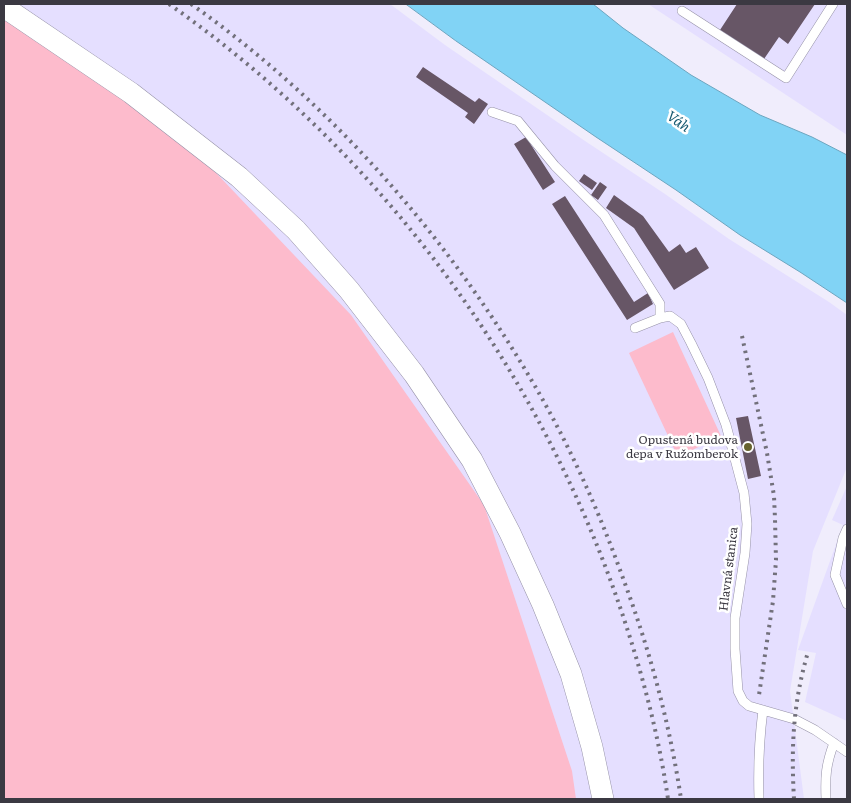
<!DOCTYPE html>
<meta charset="utf-8">
<style>
body{margin:0}
#map{position:relative;width:851px;height:803px;overflow:hidden;background:#f0edfc;font-family:Literata,serif}
canvas{display:block}
.frame{position:absolute;inset:0;border:5px solid #3b3942;pointer-events:none}
</style>
<div id="map">
<canvas width="851" height="803"></canvas>
<div class="frame"></div>
</div>
<script>
const context = document.querySelector('canvas').getContext('2d');
context.lineJoin = 'round';
function fill(path, color) {
  context.fillStyle = color;
  context.fill(path, 'evenodd');
}
function stroke(path, color, width, dash) {
  context.strokeStyle = color;
  context.lineWidth = width;
  context.lineCap = dash ? 'butt' : 'round';
  context.setLineDash(dash || []);
  context.stroke(path);
}
function drawText(font, color, halo, rows, align = 'center') {
  context.font = font + ' Literata,serif';
  context.lineWidth = 5;
  context.setLineDash([]);
  context.textBaseline = 'middle';
  context.strokeStyle = halo;
  context.fillStyle = color;
  for (const [text, x, y, turn = 0] of rows) {
    context.save();
    context.translate(x, y);
    context.rotate((+turn || 0) * Math.PI / 180);
    context.textAlign = isNaN(turn) ? turn : align;
    if (halo) context.strokeText(text, 0, 0);
    context.fillText(text, 0, 0);
    context.restore();
  }
}
fill(new Path2D(`
 M4,4H390L445,45L585,141L665,194L729,239L829,302L847,315V467L813,551L790,691L804,799H564Z
 M648,4H847V135Z
 M847,486V721L805,702L816,653L798,650L843,525L832,520Z`), '#e5dfff');
fill(new Path2D(`
 M4,10L200,156L351,315L484,505L572,771L576,799H4Z
 M673,332L721,436L678,457L629,353Z`), '#fdbbcc');
const water = new Path2D(`
 M406,4H593L623,28L691,75L760,115L812,137L847,155V303L800,272L740,235L676,190L596,137L456,41Z`);
fill(water, '#81d3f5');
stroke(water, '#6ca5bf', 1);
fill(new Path2D(`
 M737,4H815L788,44L779,37L764,59L720,30Z
 M423,67L475,102L479,98L488,104L474,124L465,117L468,113L416,77Z
 M526,137L555,182L543,190L514,144Z
 M584,174L597,183L592,190L579,181Z
 M600,182L607,187L598,200L591,195Z
 M614,195L643,216L669,252L680,244L686,253L696,247L709,268L674,290L634,228L606,208Z
 M565,196L634,302L648,293L653,304L627,320L552,204Z
 M748,416L761,476L748,479L736,418Z`), '#675666');
const service = new Path2D(`
 M682,11L786,78L833,4
 M492,112L518,121L555,166L604,215L660,304V318
 M635,328L660,318L670,316L681,324L691,343L708,378L726,425L744,493L747,524L745,553L735,618V649L738,691L743,701L749,706L794,719L815,730L847,752
 M847,529L843,538L835,575L847,604
 M759,799C758,769 759,740 763,710
 M826,799C825,776 826,764 834,743`);
const tertiary = new Path2D(`
 M4,7L131,93L239,177L296,230L349,290L414,374L472,460L510,533L543,605L571,674L592,747L603,799`);
stroke(service, '#9692a8', 10);
stroke(tertiary, '#9692a8', 22);
stroke(service, '#fff', 9);
stroke(tertiary, '#fff', 21);
stroke(new Path2D(`
 M169,4C381,153 541,370 623,616C643,676 659,737 668,799
 M191,4C327,100 441,229 526,371C566,437 598,508 624,581C650,651 670,725 681,799
 M742,336L767,453L774,496L775,519L776,560L773,601L759,695
 M794,799C791,747 793,703 808,652`), '#72707b', 4, [2.5, 5]);
for (const [x, y, r, color] of [
 [748,447,5,"#67622e"]
]) {
  const dot = new Path2D();
  dot.arc(x, y, r, 0, 2 * Math.PI);
  context.fillStyle = color;
  context.fill(dot);
  stroke(dot, '#fff', 2);
}
drawText('12px', '#3b3942', '#fff', [
 ["Opustená budova",738,440],
 ["depa v Ružomberok",738,454]
], 'right');
drawText('12px', '#3b3942', '#fff', [
 ["Hlavná stanica",729,569,-83]
]);
drawText('italic 14px', '#165970', '#fff', [
 ["Váh",678,122,35]
]);
</script>
